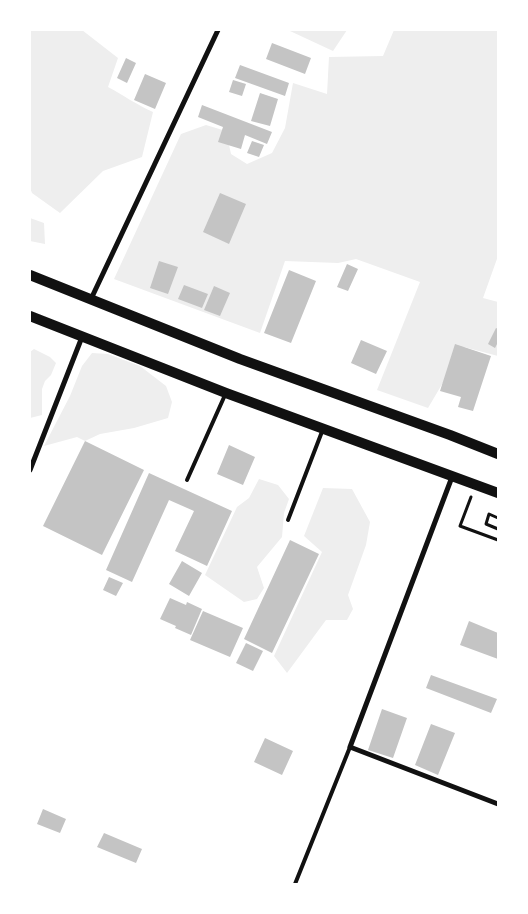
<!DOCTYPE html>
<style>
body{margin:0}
#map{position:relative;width:528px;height:914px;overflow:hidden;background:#fff;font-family:Roboto,sans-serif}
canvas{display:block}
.frame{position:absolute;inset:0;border:31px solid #fff;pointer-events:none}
</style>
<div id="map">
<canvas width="528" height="914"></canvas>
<div class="frame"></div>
</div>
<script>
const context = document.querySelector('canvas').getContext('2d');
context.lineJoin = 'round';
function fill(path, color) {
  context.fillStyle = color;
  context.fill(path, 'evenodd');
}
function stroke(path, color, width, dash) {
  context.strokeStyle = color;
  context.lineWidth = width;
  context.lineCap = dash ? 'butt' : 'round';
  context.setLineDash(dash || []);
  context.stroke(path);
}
fill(new Path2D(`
 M30,30H82L118,58L108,87C123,95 137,105 153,112L142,157L103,171L60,213L32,193L30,188Z
 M291,30H347L333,51L290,31Z
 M394,30H498V256L483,298L498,302V356L464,347L428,408L377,390L420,282L356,259L338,263L285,261L260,333L114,279L181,134L206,125L226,131L231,154L247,164L272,153L285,128L293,83L327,94L329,57L383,56Z
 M30,218L44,223L45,244L30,241Z
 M34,349L50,357L56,363L51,375L45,381L42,389V415L30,418V352Z
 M92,353L108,354L140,366L166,386L172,402L168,418L134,428L100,434L85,441L77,437L44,446L70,396L82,366Z
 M259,479L278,485L289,499L284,513L282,537L257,567L264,588L257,599L244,602L205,575L237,507L249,498Z
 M323,488L352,489L370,522L366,545L348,595L353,609L347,620H326L287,673L274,656L322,552L304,536Z`), '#eee');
fill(new Path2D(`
 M272,43L311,58L305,74L266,59Z
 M126,58L136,63L127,83L117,78Z
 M240,65L289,83L285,96L235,78Z
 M145,74L166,83L155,109L134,100Z
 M233,80L246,84L242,96L229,92Z
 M260,93L278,99L270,126L251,121Z
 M202,105L272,132L267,144L245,135L241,149L218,142L223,127L198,117Z
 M252,141L264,145L259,157L247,153Z
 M220,193L246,204L229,244L203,232Z
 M159,261L178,267L168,294L150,288Z
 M347,264L358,269L348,291L337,287Z
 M289,270L316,281L291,343L264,333Z
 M184,285L208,294L202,308L178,299Z
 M214,286L230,293L220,316L204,310Z
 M496,328L498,329V342L495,348L488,344Z
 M361,340L387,351L376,374L351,363Z
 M455,344L491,356L473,411L458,407L461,397L440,391Z
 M85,441L144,470L102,555L43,526Z
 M229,445L255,457L243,485L217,474Z
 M149,473L232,511L207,566L175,551L194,511L169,500L132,582L106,570Z
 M290,540L319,554L272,653L244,639Z
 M182,561L202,573L189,596L169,584Z
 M109,577L123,583L116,596L103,590Z
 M170,598L186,605L187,602L202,609L191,635L175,628L176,626L160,619Z
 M203,611L243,628L230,657L190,640Z
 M469,621L498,633V659L460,645Z
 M246,643L263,651L253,671L236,663Z
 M431,675L497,699L491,713L426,688Z
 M382,709L407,718L393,758L368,750Z
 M431,724L455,733L438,775L415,765Z
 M265,738L293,751L282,775L254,762Z
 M43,809L66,819L60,833L37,824Z
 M104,833L142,849L136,863L97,847Z`), '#c4c4c4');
stroke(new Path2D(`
 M471,497L460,526L498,540
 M498,518L489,514L486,524L498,529`), '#111', 3);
stroke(new Path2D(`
 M187,480L225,395
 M288,520L323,429
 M295,884L350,747`), '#111', 4);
stroke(new Path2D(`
 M91,299L218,30
 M30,470L82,337
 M452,477L350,747L498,804`), '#111', 5);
stroke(new Path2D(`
 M30,275L240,359L450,435L498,454
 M30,316L226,393L498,493`), '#111', 10);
</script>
